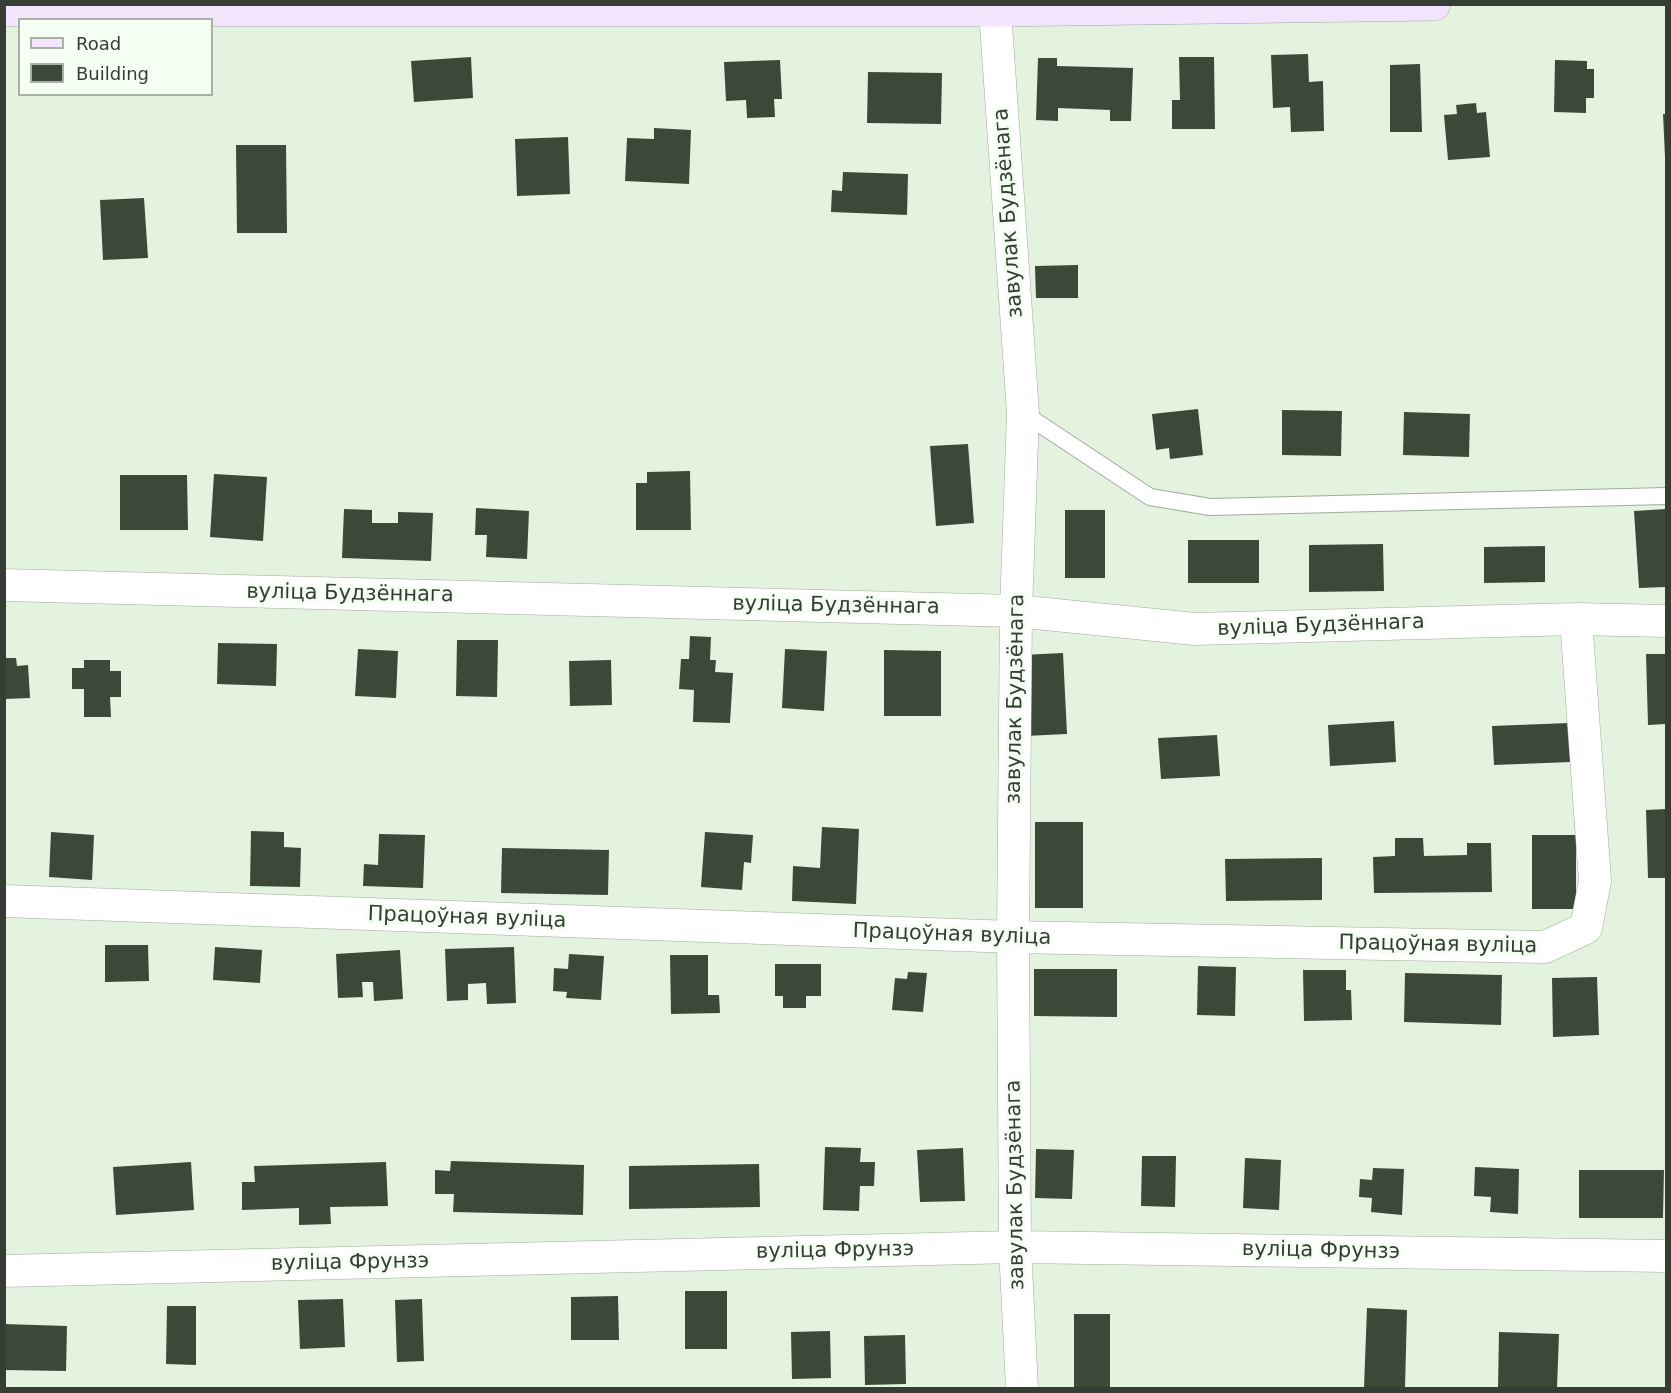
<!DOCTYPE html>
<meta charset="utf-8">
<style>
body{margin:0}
#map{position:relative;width:1671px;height:1393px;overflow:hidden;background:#e3f3df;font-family:"DejaVu Sans",sans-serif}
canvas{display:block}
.frame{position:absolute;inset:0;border:6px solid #363d35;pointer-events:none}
.legend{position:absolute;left:18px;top:18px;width:195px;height:78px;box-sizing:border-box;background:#f4fef2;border:2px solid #a8b1a6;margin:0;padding:8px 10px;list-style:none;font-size:18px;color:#363d35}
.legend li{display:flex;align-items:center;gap:12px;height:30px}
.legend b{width:30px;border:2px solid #a8b1a6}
</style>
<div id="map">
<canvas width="1671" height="1393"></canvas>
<div class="frame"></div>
<ul class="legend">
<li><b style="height:8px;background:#f4e5ff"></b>Road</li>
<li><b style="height:16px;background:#3c4938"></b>Building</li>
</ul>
</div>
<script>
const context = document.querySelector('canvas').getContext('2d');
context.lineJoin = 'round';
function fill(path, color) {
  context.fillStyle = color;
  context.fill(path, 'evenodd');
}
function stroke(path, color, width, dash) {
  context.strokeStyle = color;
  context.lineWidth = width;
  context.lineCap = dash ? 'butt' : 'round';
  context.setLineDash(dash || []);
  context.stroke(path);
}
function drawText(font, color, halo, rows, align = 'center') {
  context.font = font + ' "DejaVu Sans",sans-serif';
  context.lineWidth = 6;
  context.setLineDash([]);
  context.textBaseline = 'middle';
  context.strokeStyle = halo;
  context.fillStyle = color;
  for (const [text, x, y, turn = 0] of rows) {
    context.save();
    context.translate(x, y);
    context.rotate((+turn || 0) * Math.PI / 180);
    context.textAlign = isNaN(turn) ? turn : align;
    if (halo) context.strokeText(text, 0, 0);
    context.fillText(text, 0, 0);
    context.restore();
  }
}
fill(new Path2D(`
 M1308,54L1309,82L1323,81L1324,131L1291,132L1290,107L1273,108L1271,55Z
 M471,57L473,98L414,102L411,61Z
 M1179,57H1214L1215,129H1172V100H1180Z
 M1038,58H1057V66L1133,68L1131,121H1110V110L1058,108V121L1036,120Z
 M780,60L782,99H774L775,117L747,118L746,100L726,101L724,62Z
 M1555,60L1587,61V69H1594V98H1586V113L1554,112Z
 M1420,64L1422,132H1390V65Z
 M868,72L942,73L941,124L867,123Z
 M1476,103L1477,113L1486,112L1490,157L1448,160L1444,115L1457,114L1456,105Z
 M1663,114H1666V157H1665Z
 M654,128L691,130L689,184L625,181L627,138L654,139Z
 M568,137L570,194L517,196L515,139Z
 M236,145H286L287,233H237Z
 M843,172L908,174L907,215L831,212L832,190L842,191Z
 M144,198L148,258L103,260L100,200Z
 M1078,265V298H1036L1035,266Z
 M1198,409L1203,455L1170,459L1169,448L1156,450L1152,414Z
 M1282,410L1342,411L1341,456L1282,455Z
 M1404,412L1470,414L1469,457L1403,455Z
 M968,444L974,523L936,526L930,446Z
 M690,471L691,530H636V483H647V472Z
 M214,474L267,477L263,541L210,537Z
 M120,475H187L188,530H120Z
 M476,508L529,511L527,559L486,557L487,535H475Z
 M344,509L372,510V523H398V512L433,513L431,561L342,558Z
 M1666,509V587L1639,588L1634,511Z
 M1065,510H1105V578H1065Z
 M1188,540H1259V583H1188Z
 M1383,544L1384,591L1309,592V545Z
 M1545,546V582L1484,583V547Z
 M690,636L711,637L710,660H716L715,672L733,673L730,723L693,722L694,690L679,689L681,659H689Z
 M457,640H498L497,697L456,696Z
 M218,643L277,644L276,686L217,684Z
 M358,649L398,651L396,698L355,696Z
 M785,649L827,651L824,711L782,708Z
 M884,650L941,651V716H884Z
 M1063,653L1067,734L1025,736L1022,655Z
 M1646,654H1666V724L1648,725Z
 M4,658H16L17,666L28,665L30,698L4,699Z
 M84,660H110V671H121V697H110L111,717H84V689H72V668H84Z
 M611,660L612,705L570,706L569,661Z
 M1394,721L1396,762L1330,766L1328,725Z
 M1569,723L1571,762L1494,765L1492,726Z
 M1217,735L1220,776L1161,779L1158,738Z
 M1666,809V878H1648L1646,810Z
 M1035,822H1083V908H1035Z
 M822,827L859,829L856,904L792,901L793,866L820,868Z
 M251,831L284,832V847L301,848L300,887L250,886Z
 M51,832L94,835L92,880L49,877Z
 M705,832L753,835L751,863L744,862L742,890L701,887Z
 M379,834L425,835L423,888L363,886L364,864L378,865Z
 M1532,835H1576V909H1532Z
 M1395,838H1423L1424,856L1467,855V843H1491L1492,892L1374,893L1373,857L1395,856Z
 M502,848L609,850L608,895L501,893Z
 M1322,858V900L1226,901L1225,859Z
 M105,945H148L149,981L105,982Z
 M215,947L262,950L260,983L213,980Z
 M514,947L516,1003L487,1004L486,983L468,984V1000L447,1001L445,949Z
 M400,950L403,999L374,1001L373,982H362L363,997L338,998L336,954Z
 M569,954L604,956L601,1000L566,998L567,992L553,991L554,968L568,969Z
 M670,955H708V995H719L720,1013L671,1014Z
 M775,964H821V996H806V1008H783V996H775Z
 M1198,966L1236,967L1235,1016L1197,1015Z
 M1034,969H1117V1017L1034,1016Z
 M1303,970H1346V990H1351L1352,1020L1304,1021Z
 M908,972L927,973L923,1012L892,1010L895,978L907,979Z
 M1405,973L1502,975L1501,1025L1404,1022Z
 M1597,977L1599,1035L1553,1037L1552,978Z
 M825,1147L861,1148L860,1162H875L874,1186H860L859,1211L823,1210Z
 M963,1148L965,1201L920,1202L917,1150Z
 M1036,1149L1074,1150L1072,1199L1035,1198Z
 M1142,1156H1176L1175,1207L1141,1206Z
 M1245,1158L1281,1160L1279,1210L1243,1208Z
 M451,1161L584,1165L583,1215L453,1212L454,1194H435V1170L450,1171Z
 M191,1162L194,1210L116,1215L113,1167Z
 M386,1162L388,1206L330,1207L331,1224L299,1225V1208L242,1210V1182H255L254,1166Z
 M759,1164L760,1207L629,1209V1166Z
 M1475,1167L1519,1169L1518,1214L1490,1212L1491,1197L1474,1196Z
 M1373,1168L1404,1169L1402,1215L1371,1212L1372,1198L1359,1197L1360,1179L1372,1180Z
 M1579,1170H1664L1663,1218H1579Z
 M685,1291H727V1349H685Z
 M618,1296L619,1340H571V1297Z
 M343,1299L345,1347L300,1349L298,1300Z
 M422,1299L424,1361L397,1362L395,1300Z
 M167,1306H196V1365L166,1364Z
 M1367,1308L1407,1310L1405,1388H1364Z
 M1074,1314H1110V1388H1074Z
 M4,1324L67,1326L66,1371L4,1370Z
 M830,1331L831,1378L792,1379L791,1332Z
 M1499,1332L1559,1334L1557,1388H1498Z
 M905,1335L906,1384L865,1385L864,1336Z`), '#3c4938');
const lane = new Path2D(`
 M1023,413L1150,497L1210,507L1666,496`);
const street = new Path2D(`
 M995,10L1023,413L1016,611L1013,937L1015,1247L1022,1388
 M4,585L1016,611L1195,629L1576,619L1666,621
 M4,901L1013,937L1545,947L1586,928L1595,881L1576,619
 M4,1271L1015,1247L1666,1256`);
const secondary = new Path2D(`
 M4,10H995L1434,4`);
stroke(lane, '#9ead9a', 18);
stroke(street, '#9ead9a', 33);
stroke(secondary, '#9ead9a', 34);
stroke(lane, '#fff', 16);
stroke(street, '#fff', 32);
stroke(secondary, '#f4e5ff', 33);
drawText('21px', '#363d35', '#f4fef2', [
 ["завулак Будзёнага",1009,213,-94],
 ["вуліца Будзённага",350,594,1],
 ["вуліца Будзённага",836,606,1],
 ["вуліца Будзённага",1321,626,-2],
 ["завулак Будзёнага",1016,699,-89],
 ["Працоўная вуліца",467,918,2],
 ["Працоўная вуліца",952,935,2],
 ["Працоўная вуліца",1438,945,1],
 ["завулак Будзёнага",1016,1185,-91],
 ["вуліца Фрунзэ",835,1251,-1],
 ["вуліца Фрунзэ",1321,1251,1],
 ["вуліца Фрунзэ",350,1263,-1]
]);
</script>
